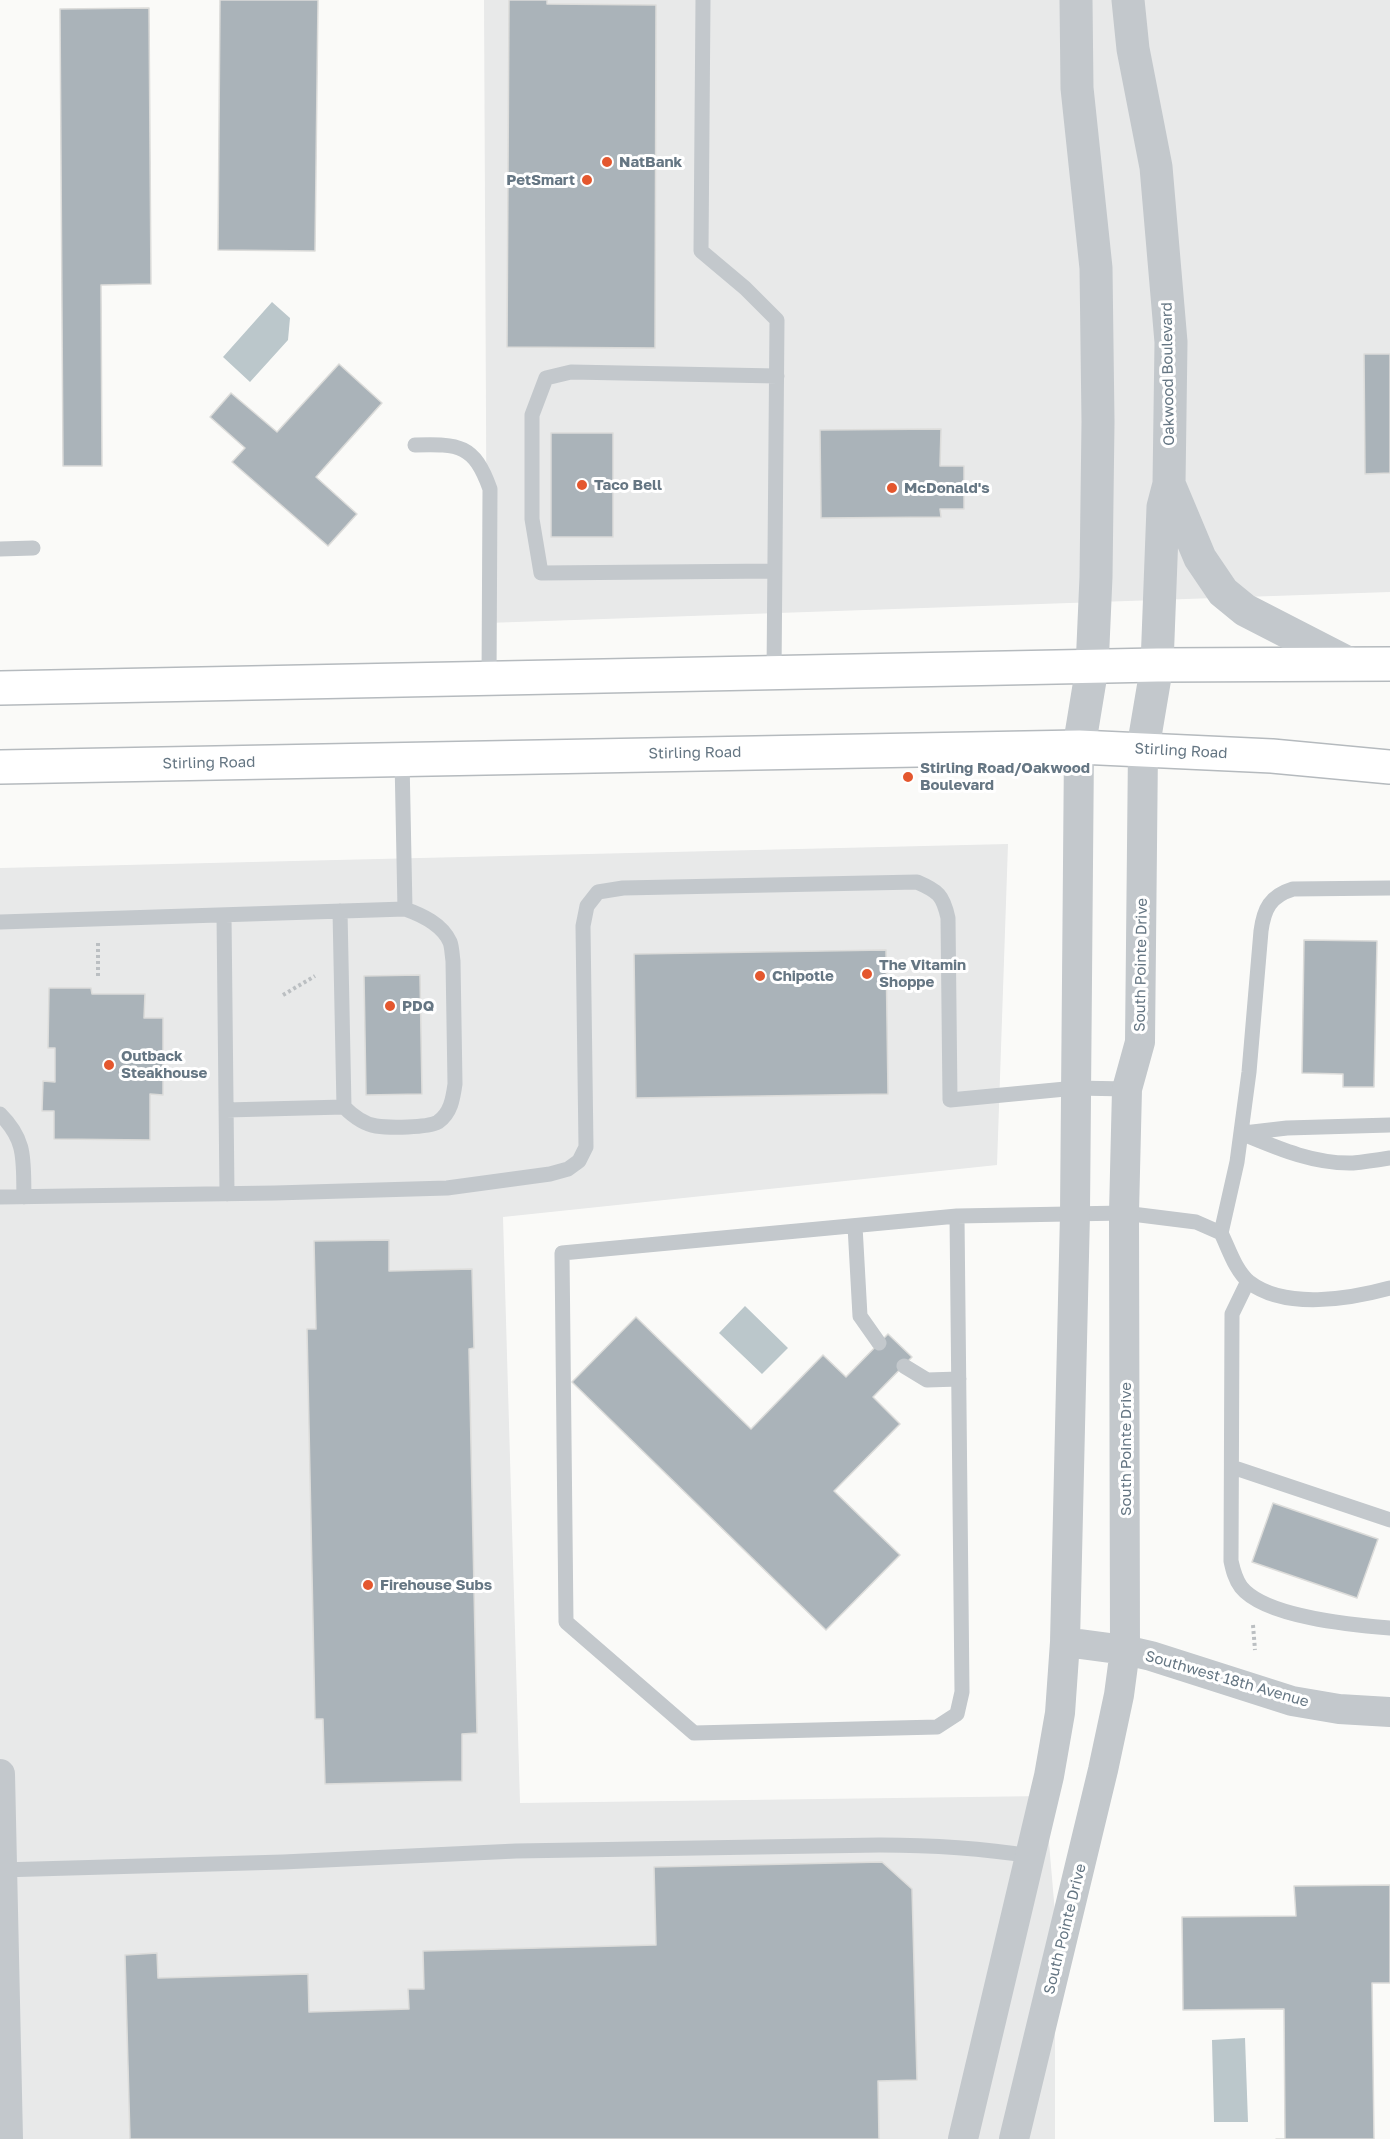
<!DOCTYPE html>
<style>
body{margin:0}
canvas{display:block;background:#fafaf8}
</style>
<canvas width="1390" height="2139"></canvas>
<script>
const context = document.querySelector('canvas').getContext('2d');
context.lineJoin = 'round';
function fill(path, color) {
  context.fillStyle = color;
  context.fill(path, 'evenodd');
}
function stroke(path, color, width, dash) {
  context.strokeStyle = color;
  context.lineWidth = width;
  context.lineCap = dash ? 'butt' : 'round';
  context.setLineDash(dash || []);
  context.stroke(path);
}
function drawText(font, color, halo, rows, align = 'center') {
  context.font = font + ' "Golos Text",sans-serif';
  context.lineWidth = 6;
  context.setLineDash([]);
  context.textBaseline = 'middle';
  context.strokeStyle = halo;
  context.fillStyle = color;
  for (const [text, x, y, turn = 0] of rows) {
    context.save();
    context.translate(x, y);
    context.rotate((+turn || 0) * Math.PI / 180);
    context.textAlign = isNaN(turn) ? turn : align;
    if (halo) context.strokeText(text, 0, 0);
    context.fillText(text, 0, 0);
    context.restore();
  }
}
fill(new Path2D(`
 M484,0H1390V592L487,623Z
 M1008,844L997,1165L503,1217L520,1803L1045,1796L1055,1913V2139H0V868Z`), '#e8e9e9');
fill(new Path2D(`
 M272,302L290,318L288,340L250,382L223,357Z
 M745,1306L788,1348L762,1374L719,1333Z
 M1245,2038L1248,2122H1214L1212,2040Z`), '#bbc7cb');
const building = new Path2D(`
 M220,0H318L315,251L218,250Z
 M509,0H547V4L656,5L655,348L507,347Z
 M149,8L151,284L101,285L102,466H63L60,9Z
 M1364,354H1390V473L1365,474Z
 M339,364L382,403L316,477L357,514L328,546L232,462L245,448L210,417L231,393L277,432Z
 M941,429L940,466H964V509H940L941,517L821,518L820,430Z
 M551,433H613V537H551Z
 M1304,940L1377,941L1374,1087H1343V1074L1302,1073Z
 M886,950L888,1094L636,1098L634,954Z
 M420,975L422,1094L366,1095L364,976Z
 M49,988H91L92,994H145L144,1018H163V1095L150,1094V1140L54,1139V1111H42L43,1081L55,1082V1048H48Z
 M389,1240V1271L472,1269L474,1348L469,1349L477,1733L462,1734V1781L325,1784L323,1719H315L307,1329H316L314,1241Z
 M636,1317L751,1429L823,1355L846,1377L888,1334L912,1357L873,1397L900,1424L834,1491L900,1555L826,1630L572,1382Z
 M1273,1503L1378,1539L1357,1598L1252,1562Z
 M882,1862L912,1889L917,2080L878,2081L879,2139H130L125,1955L157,1953L158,1978L308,1974L309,2012L409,2009L408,1989H424L423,1951L656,1945L654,1867Z
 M1390,1885V1983H1372L1374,2139H1276H1285L1284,2009L1183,2010L1182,1917L1296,1916L1294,1886Z`);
fill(building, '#aab3b9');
stroke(building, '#dcdcda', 1.5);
const primary = new Path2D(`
 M0,688L1157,665L1390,664
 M0,767L1079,747L1272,756L1390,767`);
stroke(primary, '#b5babe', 36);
stroke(new Path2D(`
 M98,943V976
 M283,995L315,976
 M1253,1625L1255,1650`), '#bbbfc2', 4, [3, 3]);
stroke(new Path2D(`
 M703,0L701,251L745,288L777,320L774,673
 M415,445C459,444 474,444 490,489L489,679
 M0,549L33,548
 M775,571L541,573L532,519V415L546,378L571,372L777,376
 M340,911L344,1107C353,1116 363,1124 376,1126C389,1128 427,1128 438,1122C451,1113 453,1098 455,1084L453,961C452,955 452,947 450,942C442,924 422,915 405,909
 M224,915L227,1194
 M0,922L405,909L402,759
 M226,1110L344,1107
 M0,1114C27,1141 23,1160 24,1197
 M1241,1133C1277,1148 1313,1164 1353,1163C1365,1162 1378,1160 1390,1158
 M1244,1133L1287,1128L1390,1125
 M0,1197L275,1193L447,1188L550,1174L568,1169L579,1161L586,1147L583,926L587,906L598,892L623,888L917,882C938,891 943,895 948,918L950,1100L1076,1088L1127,1089
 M957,1216L962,1692L957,1714L937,1727L694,1733L566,1622L562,1253L957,1216L1124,1213L1196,1222L1221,1233C1229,1249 1235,1270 1249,1282C1285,1310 1350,1299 1390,1288
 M855,1226L860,1316L879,1343
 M1221,1233L1237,1162L1249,1072L1261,931C1264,909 1270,896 1293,889L1390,888
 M1248,1281L1232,1314L1231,1561C1233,1570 1235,1579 1241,1587C1265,1617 1352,1625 1390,1628
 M904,1366L927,1380L959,1379
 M1232,1467L1390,1520
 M0,1870L283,1862L516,1851L880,1845C931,1845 980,1848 1031,1856`), '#c3c8cc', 15);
stroke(new Path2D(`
 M1065,1642L1125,1650L1151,1656L1292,1701L1339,1709L1390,1712
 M0,1774L8,2139
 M963,2139L1049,1776L1060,1713L1065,1642L1075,1213L1079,747
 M1014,2139L1103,1770L1119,1695L1125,1650L1124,1213L1127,1089L1140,1042L1143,748`), '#c3c8cc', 30);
stroke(new Path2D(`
 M1076,0L1077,88L1096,268L1098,422L1096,577L1092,668L1079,747
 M1128,0L1133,49L1156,167L1171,342L1169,484L1163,507L1157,665L1143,748
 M1169,484L1200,558L1223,592L1245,610L1350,664`), '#c3c8cc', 33);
stroke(primary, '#fff', 33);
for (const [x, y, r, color] of [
 [607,162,6,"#e4572e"],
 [587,180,6,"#e4572e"],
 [582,485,6,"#e4572e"],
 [892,488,6,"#e4572e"],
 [908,777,6,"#e4572e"],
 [867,974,6,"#e4572e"],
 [760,976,6,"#e4572e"],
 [390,1006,6,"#e4572e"],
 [109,1065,6,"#e4572e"],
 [368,1585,6,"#e4572e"]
]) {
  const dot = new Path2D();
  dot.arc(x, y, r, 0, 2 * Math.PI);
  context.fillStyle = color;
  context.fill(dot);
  stroke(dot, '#fff', 2);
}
drawText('bold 15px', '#657683', '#fff', [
 ["NatBank",619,162],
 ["PetSmart",575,180,"right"],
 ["Taco Bell",594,485],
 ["McDonald's",904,488],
 ["Stirling Road/Oakwood",920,768],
 ["Boulevard",920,785],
 ["The Vitamin",879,965],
 ["Shoppe",879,982],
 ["Chipotle",772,976],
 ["PDQ",402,1006],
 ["Outback",121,1056],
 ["Steakhouse",121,1073],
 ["Firehouse Subs",380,1585]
], 'left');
drawText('15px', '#657683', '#fff', [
 ["Oakwood Boulevard",1168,374,-91],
 ["Stirling Road",1181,751,3],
 ["Stirling Road",695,753,-1],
 ["Stirling Road",209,763,-1],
 ["South Pointe Drive",1141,965,-89],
 ["South Pointe Drive",1126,1449,-90],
 ["Southwest 18th Avenue",1227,1679,16],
 ["South Pointe Drive",1065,1929,-76]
]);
</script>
